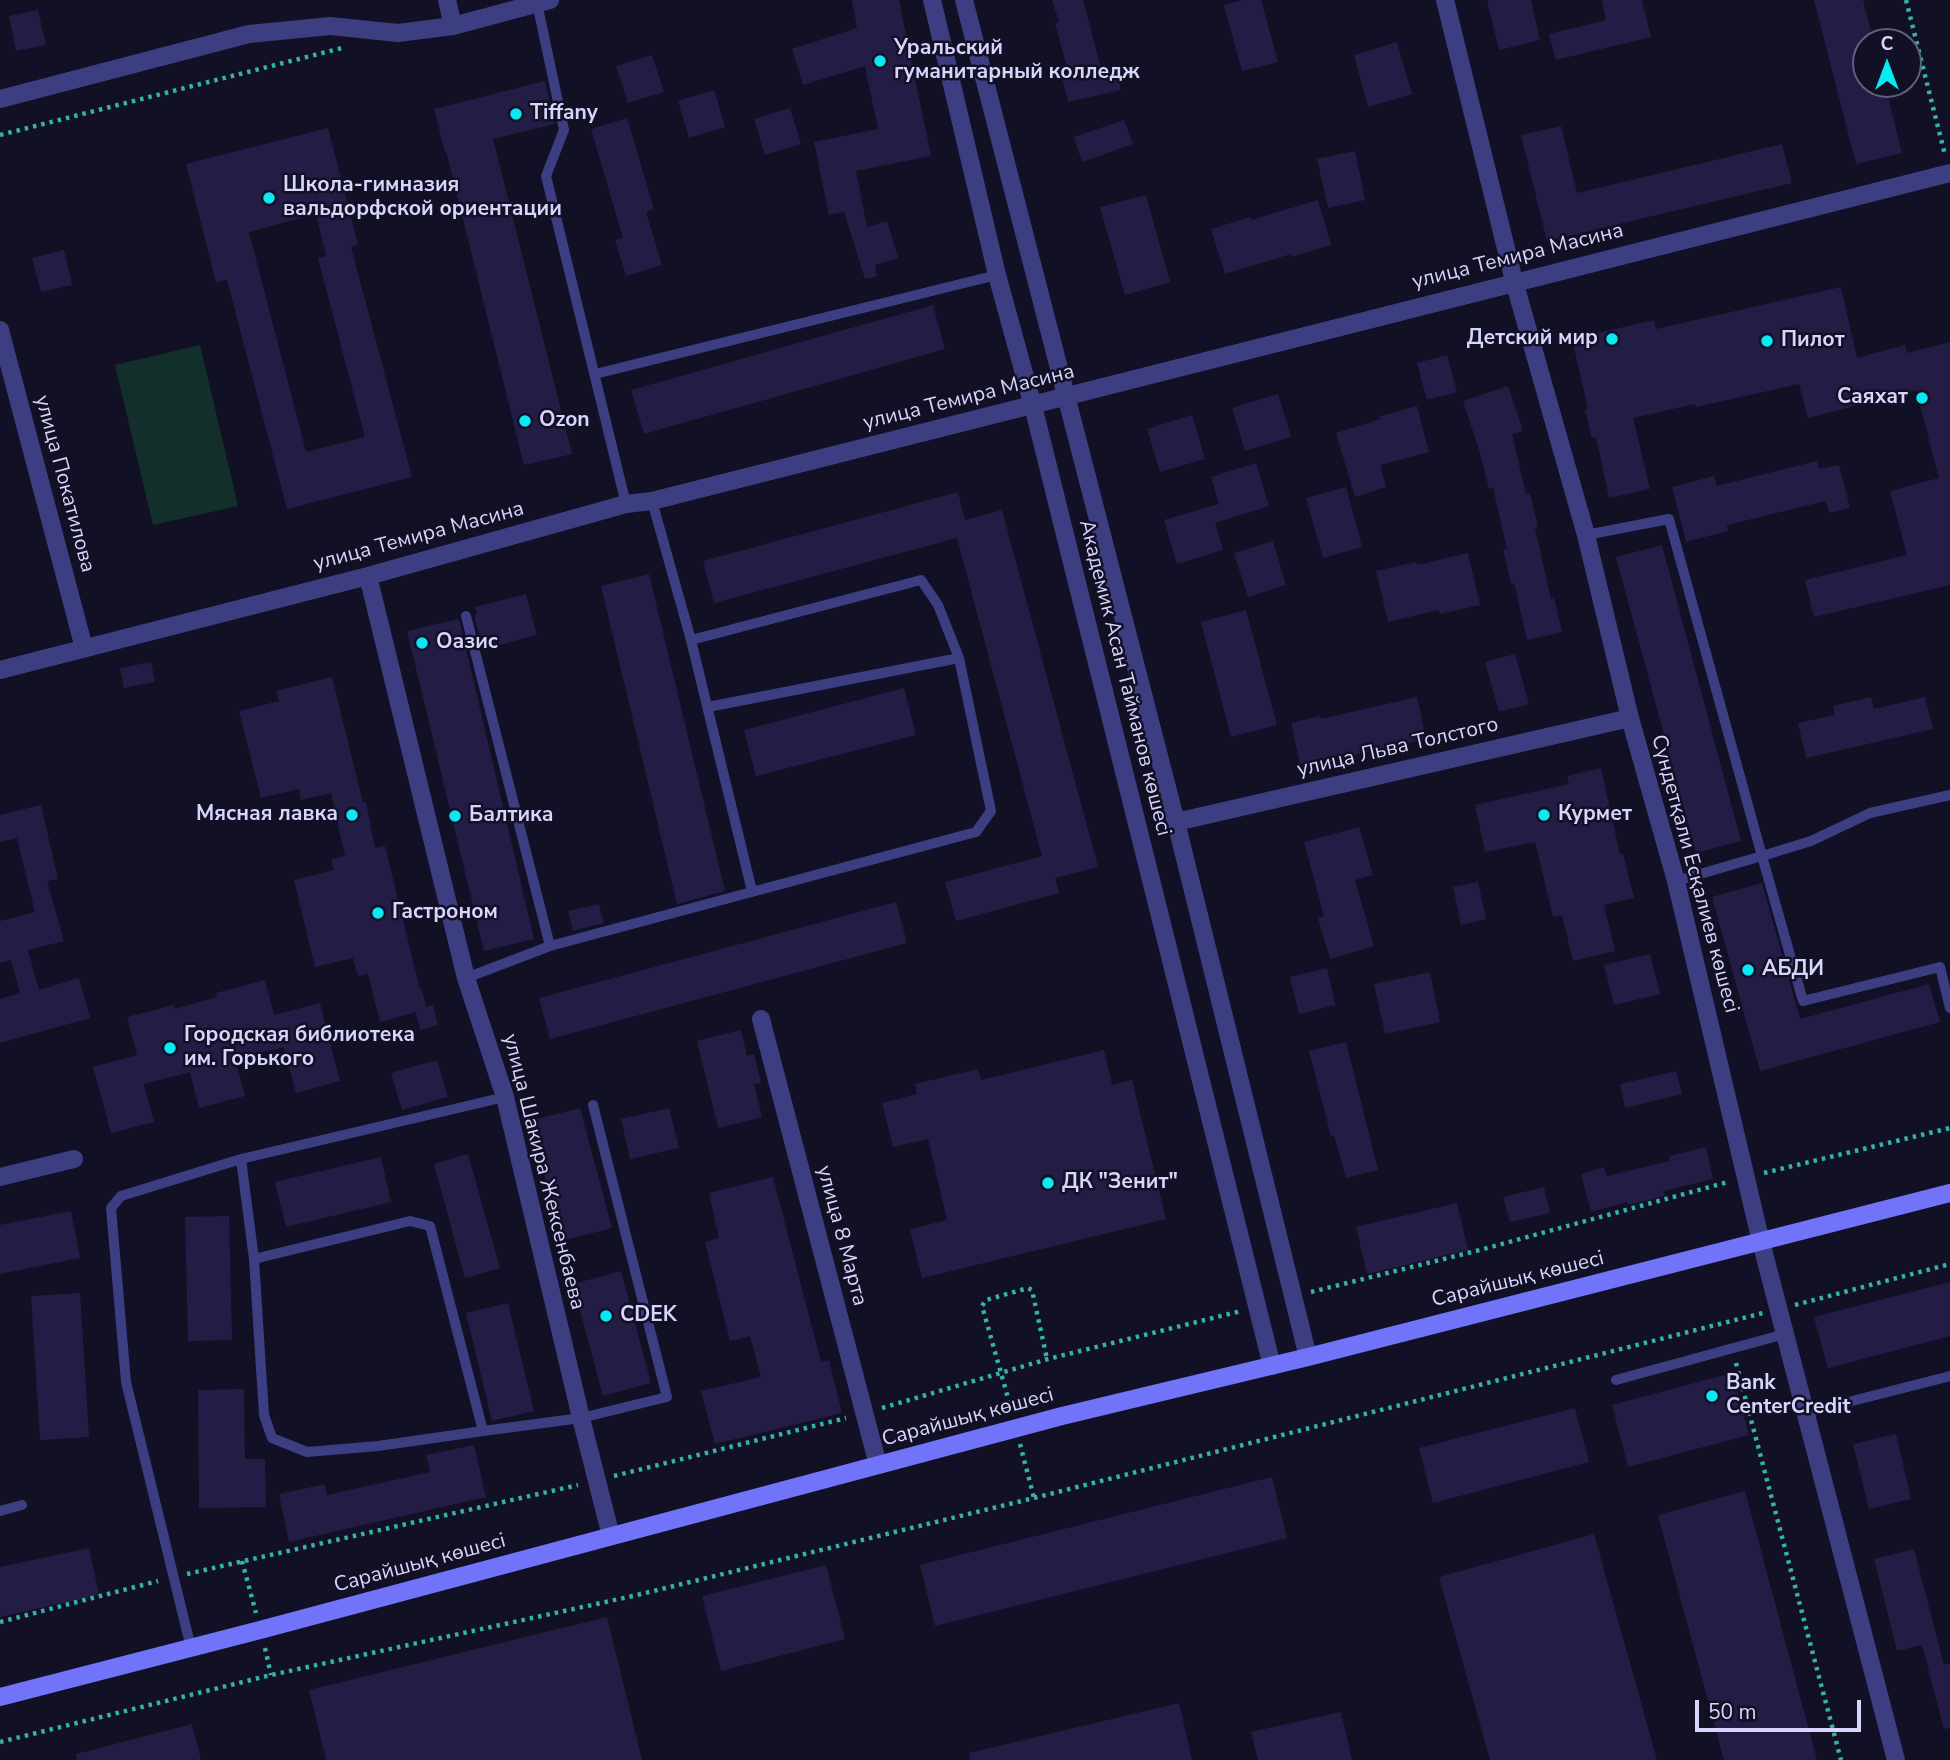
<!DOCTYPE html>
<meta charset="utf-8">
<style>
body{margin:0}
#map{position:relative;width:1950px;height:1760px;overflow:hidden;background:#121025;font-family:"Nunito Sans",sans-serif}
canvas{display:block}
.north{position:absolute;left:1852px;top:28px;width:70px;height:70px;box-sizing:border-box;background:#121025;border:2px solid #615f7b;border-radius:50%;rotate:0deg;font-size:19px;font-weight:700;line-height:28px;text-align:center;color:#d8d5fd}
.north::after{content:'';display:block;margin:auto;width:24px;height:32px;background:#0ae8f4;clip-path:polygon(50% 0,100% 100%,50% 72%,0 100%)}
.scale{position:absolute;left:1695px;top:1700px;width:166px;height:32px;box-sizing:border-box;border:4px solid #d8d5fd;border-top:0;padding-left:9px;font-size:21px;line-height:24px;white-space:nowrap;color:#d8d5fd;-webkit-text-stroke:5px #121025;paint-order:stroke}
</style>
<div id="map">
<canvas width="1950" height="1760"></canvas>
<div class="north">С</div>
<div class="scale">50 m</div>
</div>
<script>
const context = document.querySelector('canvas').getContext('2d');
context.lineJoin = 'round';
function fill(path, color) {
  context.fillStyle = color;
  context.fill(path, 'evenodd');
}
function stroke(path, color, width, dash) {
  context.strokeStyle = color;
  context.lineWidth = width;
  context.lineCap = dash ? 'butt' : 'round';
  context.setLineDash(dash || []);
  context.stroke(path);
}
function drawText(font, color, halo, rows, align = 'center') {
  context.font = font + ' "Nunito Sans",sans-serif';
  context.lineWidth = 5;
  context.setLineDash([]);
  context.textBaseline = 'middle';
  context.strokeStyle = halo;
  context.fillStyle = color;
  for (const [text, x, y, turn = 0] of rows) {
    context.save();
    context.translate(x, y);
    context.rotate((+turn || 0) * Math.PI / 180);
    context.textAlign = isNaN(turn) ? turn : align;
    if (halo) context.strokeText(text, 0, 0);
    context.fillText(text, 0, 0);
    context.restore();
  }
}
fill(new Path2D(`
 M200,345L238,506L153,525L115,365Z`), '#132f2c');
fill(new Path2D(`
 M852,0H899L931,156L856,171L867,227L887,221L898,258L875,265L877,276L865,279L844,212L829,215L814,142L878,129L865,66L803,85L792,49L857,28Z
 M1052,0H1083L1101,68L1115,65L1121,90L1068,102L1062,77L1069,75L1055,23L1059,22Z
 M1243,0H1261L1278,62L1242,71L1224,5Z
 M1487,0H1531L1540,40L1499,50Z
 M1602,0H1642L1651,37L1556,60L1549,34L1606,20Z
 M1814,0H1863L1874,42H1866V84H1885L1902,153L1856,164Z
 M38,10L46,45L16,51L9,16Z
 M1397,42L1412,94L1368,107L1354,55Z
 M652,55L664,92L628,103L616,66Z
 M545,81L555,124L493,139L572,454L524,465L446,151L445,152L434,109Z
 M714,90L725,127L689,138L678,101Z
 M790,108L801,144L765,155L754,119Z
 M627,118L654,209L646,212L662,265L626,276L615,240L623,238L591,129Z
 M1124,120L1133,144L1082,162L1074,137Z
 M1561,126L1577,193L1782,144L1792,183L1547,241L1521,135Z
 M328,128L358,245L351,247L412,477L287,509L227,280L216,282L186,164ZM316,214L326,256L318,258L365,437L306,452L249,232Z
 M1355,151L1365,200L1328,208L1317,159Z
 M1146,195L1170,282L1125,295L1100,207Z
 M1318,200L1331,245L1291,257V254L1225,274L1211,229L1251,217V220Z
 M64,250L72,285L41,292L32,258Z
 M1841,287L1857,358L1905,345L1907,353L1950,342V585L1814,617L1805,580L1907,555L1890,491L1939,478L1916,390L1808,418L1799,384L1696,407L1695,404L1633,418L1650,489L1609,498L1596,437L1592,438L1585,410L1588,409L1572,339L1654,320L1656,329Z
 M933,305L945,349L644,434L631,390Z
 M1447,355L1457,392L1427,400L1417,363Z
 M1508,386L1523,431L1512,434L1526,494L1530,493L1538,527L1535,528L1551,599L1554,598L1562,632L1527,640L1514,583L1511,584L1503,549H1507L1493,488L1489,489L1480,453L1463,401Z
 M1278,394L1291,437L1245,451L1232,408Z
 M1417,406L1429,452L1380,465L1386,487L1355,497L1336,433L1381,419L1380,416Z
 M1192,415L1205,459L1160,472L1147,429Z
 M1817,461L1819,469L1839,465L1850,508L1829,513L1826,501L1727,525L1728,531L1686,542L1672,487L1714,476L1717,486Z
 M1256,463L1269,506L1215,523L1223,550L1177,564L1164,520L1219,504L1211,477Z
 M1346,487L1362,547L1323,558L1306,498Z
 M958,492L965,520L1002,510L1098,867L1055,878L1059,893L956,921L945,882L1042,856L957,538L714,603L703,561Z
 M1273,541L1286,585L1248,597L1234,553Z
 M1662,545L1741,841L1696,853L1616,557Z
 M1468,553L1480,605L1440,614L1439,610L1388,622L1376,571L1416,562L1417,565Z
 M649,574L725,891L677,904L601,586Z
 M526,594L537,635L483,649L474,615L477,614L475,607Z
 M1246,610L1277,725L1231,737L1201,622Z
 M459,619L534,939L484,951L407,631Z
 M1515,654L1529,704L1499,712L1485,662Z
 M151,662L155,682L124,688L120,668Z
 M332,677L363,803L366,802L375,848L385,846L420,990L422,989L426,1007L433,1005L438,1025L420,1030L416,1012L380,1022L368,974L358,976L353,958L315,967L294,880L334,870L331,859L345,856L331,793L301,800L299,789L261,798L239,711L279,701L276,691Z
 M904,688L916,735L756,776L744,730Z
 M1417,697L1426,739L1344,757L1343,754L1300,764L1291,723L1320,716L1321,719Z
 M1871,697L1874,709L1925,697L1933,729L1806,758L1798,723L1835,715L1833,706Z
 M1601,768L1620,855L1623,854L1634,898L1604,905L1615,951L1573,961L1562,915L1553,917L1535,842L1485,852L1475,805L1569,784L1567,776Z
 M41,805L58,879L47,881L64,941L28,950L39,990L79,978L90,1018L0,1043V999L20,993L11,960L0,963V921L35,912L17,838L0,842V815Z
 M1359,827L1373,875L1355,880L1374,946L1330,959L1318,918L1324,916L1304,842Z
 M1478,882L1486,919L1461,925L1453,887Z
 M1762,883L1800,1019L1929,984L1940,1022L1760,1071L1712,897Z
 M896,902L907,943L550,1039L539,998Z
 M599,904L604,923L573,931L568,911Z
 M1650,954L1660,994L1614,1005L1604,965Z
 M1327,968L1335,1005L1299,1014L1290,977Z
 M1430,972L1440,1022L1385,1034L1374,984Z
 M265,980L274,1015L320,1003L340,1081L296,1093L284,1047L235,1059L245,1096L199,1108L190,1072L144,1084L154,1122L111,1133L93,1067L137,1055L127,1017L174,1005L175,1009L217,997L216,993Z
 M741,1030L747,1056L754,1054L761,1083L754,1084L762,1117L718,1128L697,1041Z
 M1346,1042L1378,1170L1346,1178L1334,1136H1331L1309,1051Z
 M1104,1050L1112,1085L1132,1080L1166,1219L922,1278L910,1229L947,1220L928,1139L893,1147L882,1103L917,1094L915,1084L978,1069L981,1080Z
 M437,1060L448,1097L402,1110L391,1073Z
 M1676,1071L1682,1094L1625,1108L1620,1084Z
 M580,1108L612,1228L562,1241L530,1121Z
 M669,1108L679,1148L630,1159L621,1119Z
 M1706,1147L1713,1179L1663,1191L1665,1196L1628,1205L1627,1202L1591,1212L1581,1174L1604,1167L1607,1176L1670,1161L1669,1156Z
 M468,1154L500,1268L465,1278L434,1164Z
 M381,1157L391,1202L286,1227L275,1182Z
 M773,1177L821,1362L829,1360L842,1413L715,1444L701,1391L761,1377L750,1336L730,1341L705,1242L719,1238L709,1193Z
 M1544,1187L1550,1213L1510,1222L1503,1197Z
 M1457,1203L1468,1250L1367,1274L1356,1227Z
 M71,1211L80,1258L0,1274V1225Z
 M229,1216L232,1340L188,1341L185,1217Z
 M621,1271L651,1383L603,1396L573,1284Z
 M1950,1282V1336L1828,1368L1814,1317Z
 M80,1293L89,1437L40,1440L31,1296Z
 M508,1303L534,1411L492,1421L466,1313Z
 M1732,1373L1749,1435L1628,1467L1612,1405Z
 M244,1389L245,1459H265L266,1507L199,1508L198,1390Z
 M1575,1408L1589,1462L1433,1503L1419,1448Z
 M1896,1434L1911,1499L1869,1509L1853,1444Z
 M474,1445L486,1497L289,1542L279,1494L325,1484L327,1495L430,1472L426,1455Z
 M1272,1477L1287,1538L935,1626L920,1565Z
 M1745,1491L1817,1760H1724L1658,1515Z
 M1594,1534L1657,1760H1490L1439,1577Z
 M89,1548L99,1595L0,1617V1567Z
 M1914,1549L1944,1665L1950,1663V1728L1944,1729L1922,1645L1897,1651L1874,1559Z
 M826,1565L845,1639L721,1671L702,1596Z
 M607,1617L642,1760H326L309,1690Z
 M1179,1703L1192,1760H970L969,1753Z
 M1341,1712L1352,1760H1258L1251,1732Z
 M192,1724L201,1760H77L76,1754Z`), '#231d45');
stroke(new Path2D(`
 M1906,0L1945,155
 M0,135L342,48
 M1764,1173L1950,1128
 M1311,1292L1480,1250L1728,1182
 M1795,1305L1950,1264
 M1736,1363L1841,1760
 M882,1408L1048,1359L1241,1311
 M1012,1412L982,1306L986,1300L1028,1288L1032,1290L1047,1359
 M1020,1444L1034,1498
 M614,1476L846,1418
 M242,1561L256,1613
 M187,1574L578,1485
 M0,1622L158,1581
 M265,1648L271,1675
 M0,1742L271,1675L633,1596L1034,1498L1763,1313`), '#35b2a5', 4.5, [3.5, 5]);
stroke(new Path2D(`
 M537,3L564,130L546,176L626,504
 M595,374L997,275
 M1586,535L1669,519L1762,856L1811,841L1870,813L1950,795
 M466,616L550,946
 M691,640L752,891
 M708,707L959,658
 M1676,881L1762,856L1803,1001L1940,967L1950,1008
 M466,978L550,946L976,832L991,811L959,658L938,605L921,580L691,640L652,501
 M241,1159L254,1259L410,1221L430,1226L483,1431L581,1418L667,1397L593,1105
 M254,1259L264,1415L272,1438L307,1452L378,1446L483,1431
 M1616,1380L1785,1334
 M1805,1413L1950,1376
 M0,1511L22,1505
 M191,1648L126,1382L111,1208L121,1196L241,1159L505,1097`), '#3d3e82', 10);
stroke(new Path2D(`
 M447,0L453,26
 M932,0L997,275L1033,406L1272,1366
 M964,0L1176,822L1308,1357
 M1445,0L1514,281L1586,535L1630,718L1676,881L1761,1242L1896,1760
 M0,99L249,34L330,26L398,33L453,26L550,0
 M0,330L84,648
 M368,576L466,978L505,1097L581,1418L611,1536
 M0,670L368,576L626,504L652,501C1085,392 1517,280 1950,173
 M1176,822L1630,718
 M761,1019L878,1465
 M0,1177L74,1159`), '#3d3e82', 18);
stroke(new Path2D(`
 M0,1697L260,1630L1062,1416L1308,1357L1950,1193`), '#7174f9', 18);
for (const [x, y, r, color] of [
 [880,61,7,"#0ae8f4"],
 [516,114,7,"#0ae8f4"],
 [269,198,7,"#0ae8f4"],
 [1612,339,7,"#0ae8f4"],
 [1767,341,7,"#0ae8f4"],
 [1922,398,7,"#0ae8f4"],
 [525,421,7,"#0ae8f4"],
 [422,643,7,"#0ae8f4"],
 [352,815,7,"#0ae8f4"],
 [1544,815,7,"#0ae8f4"],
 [455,816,7,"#0ae8f4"],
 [378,913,7,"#0ae8f4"],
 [1748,970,7,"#0ae8f4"],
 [170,1048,7,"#0ae8f4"],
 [1048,1183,7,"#0ae8f4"],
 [606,1316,7,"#0ae8f4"],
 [1712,1396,7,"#0ae8f4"]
]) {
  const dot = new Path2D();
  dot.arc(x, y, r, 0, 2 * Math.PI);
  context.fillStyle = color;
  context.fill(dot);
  stroke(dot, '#121025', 2.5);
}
drawText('bold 21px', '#d8d5fd', '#121025', [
 ["Уральский",894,49],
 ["гуманитарный колледж",894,73],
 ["Tiffany",530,114],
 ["Школа-гимназия",283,186],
 ["вальдорфской ориентации",283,210],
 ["Детский мир",1598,339,"right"],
 ["Пилот",1781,341],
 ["Саяхат",1908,398,"right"],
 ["Ozon",539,421],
 ["Оазис",436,643],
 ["Мясная лавка",338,815,"right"],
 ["Курмет",1558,815],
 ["Балтика",469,816],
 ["Гастроном",392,913],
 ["АБДИ",1762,970],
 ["Городская библиотека",184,1036],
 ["им. Горького",184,1060],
 ["ДК \"Зенит\"",1062,1183],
 ["CDEK",620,1316],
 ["Bank",1726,1384],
 ["CenterCredit",1726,1408]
], 'left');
drawText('21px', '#d8d5fd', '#121025', [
 ["улица Темира Масина",1518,257,-14],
 ["улица Темира Масина",969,398,-14],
 ["улица Покатилова",64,484,75],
 ["улица Темира Масина",419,537,-15],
 ["Академик Асан Тайманов көшесі",1124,678,76],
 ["улица Льва Толстого",1398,748,-13],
 ["Сүндетқали Есқалиев көшесі",1694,874,75],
 ["улица Шакира Жексенбаева",543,1172,76],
 ["улица 8 Марта",841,1236,75],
 ["Сарайшық көшесі",1518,1280,-14],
 ["Сарайшық көшесі",968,1418,-15],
 ["Сарайшық көшесі",420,1564,-15]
]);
</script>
